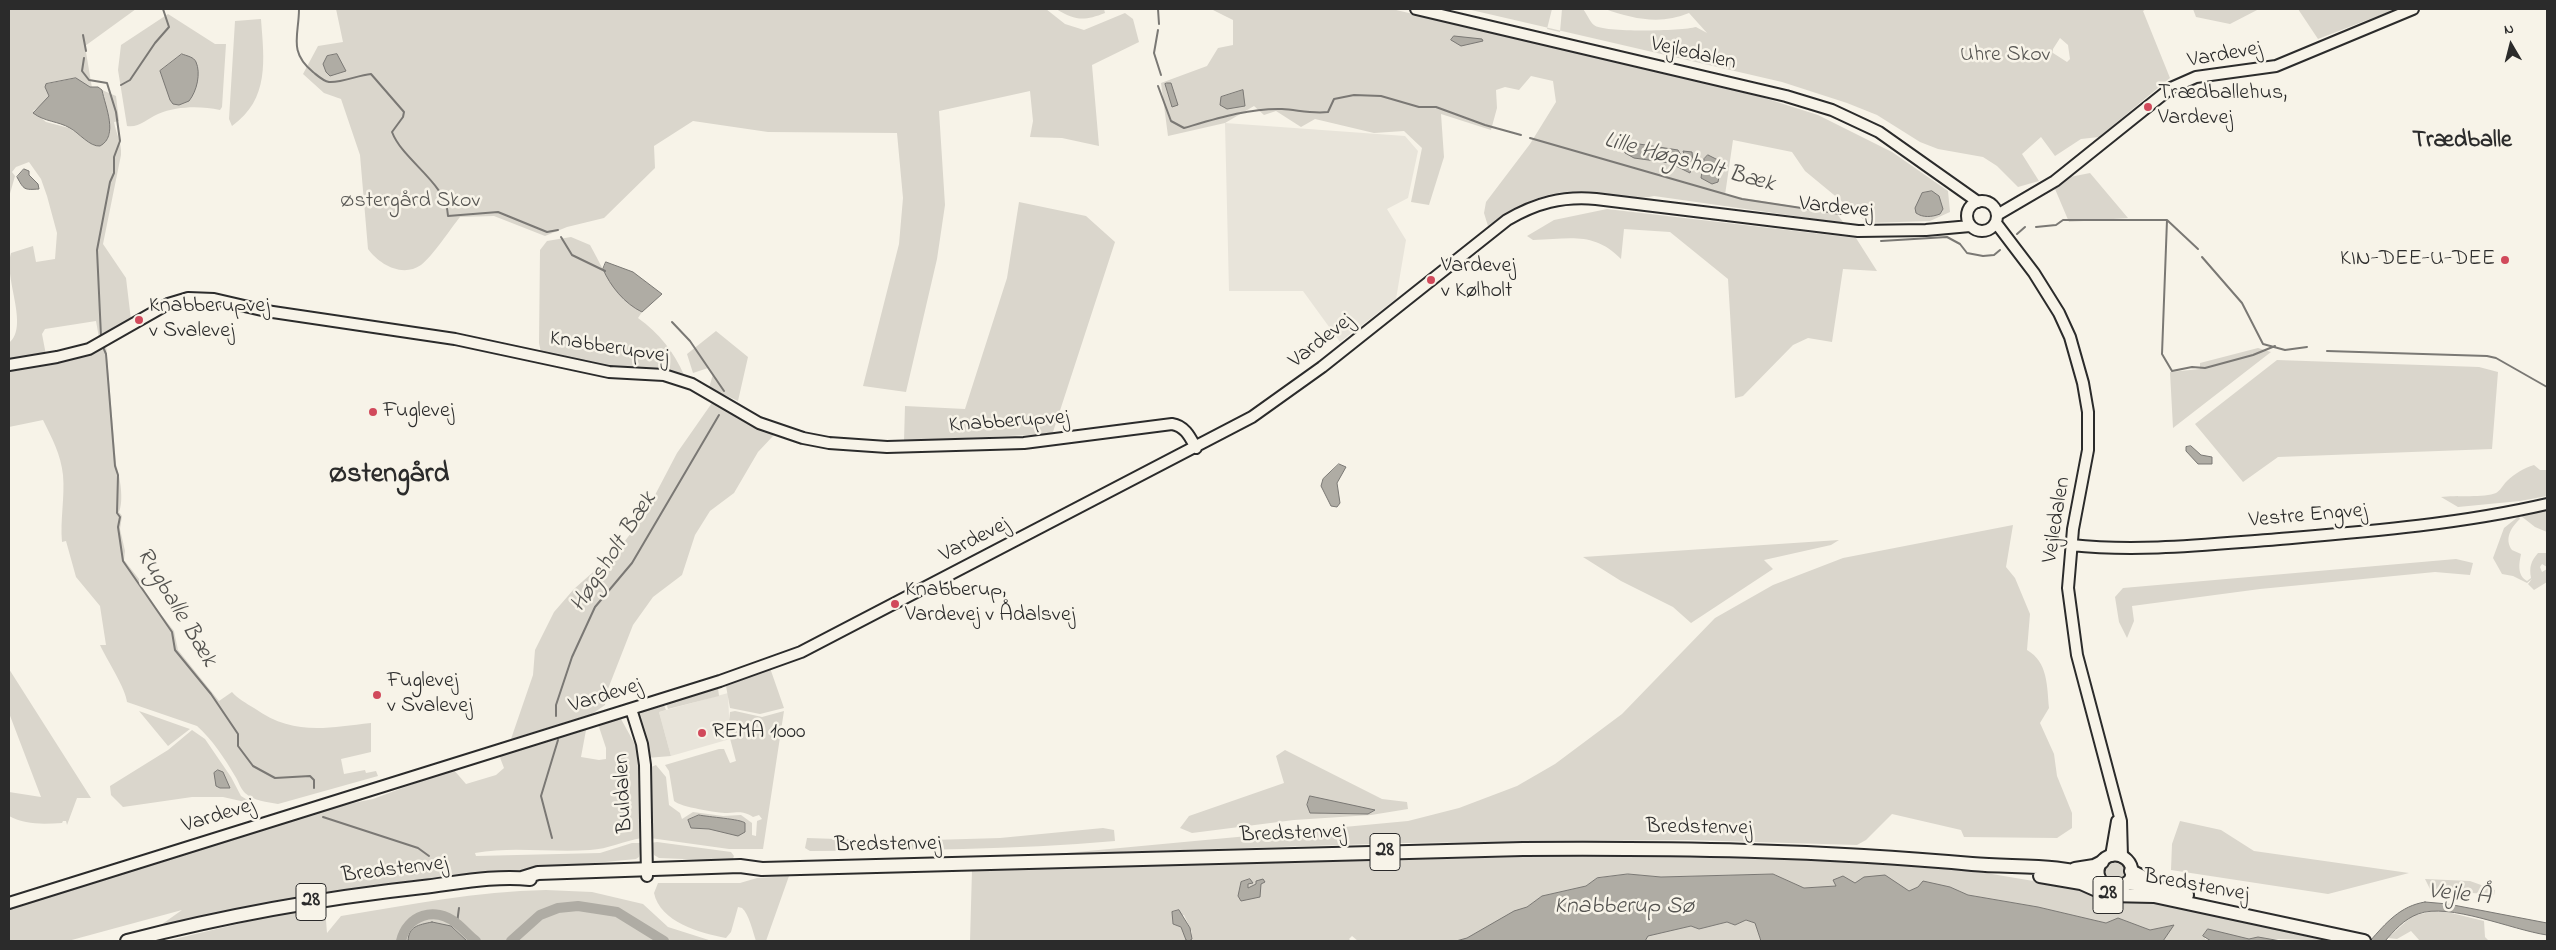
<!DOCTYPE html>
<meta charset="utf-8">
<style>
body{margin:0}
#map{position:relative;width:2556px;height:950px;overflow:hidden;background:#f7f3e8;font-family:"Indie Flower",sans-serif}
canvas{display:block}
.frame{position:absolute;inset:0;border:10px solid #2b2b2b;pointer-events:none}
.north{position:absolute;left:2486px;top:20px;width:50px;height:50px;-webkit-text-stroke:4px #f7f3e8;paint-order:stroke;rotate:352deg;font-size:14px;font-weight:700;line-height:20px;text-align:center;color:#2b2b2b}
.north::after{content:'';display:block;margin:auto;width:18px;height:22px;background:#2b2b2b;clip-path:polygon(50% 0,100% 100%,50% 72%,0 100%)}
</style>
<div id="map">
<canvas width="2556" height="950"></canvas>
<div class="frame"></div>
<div class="north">N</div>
</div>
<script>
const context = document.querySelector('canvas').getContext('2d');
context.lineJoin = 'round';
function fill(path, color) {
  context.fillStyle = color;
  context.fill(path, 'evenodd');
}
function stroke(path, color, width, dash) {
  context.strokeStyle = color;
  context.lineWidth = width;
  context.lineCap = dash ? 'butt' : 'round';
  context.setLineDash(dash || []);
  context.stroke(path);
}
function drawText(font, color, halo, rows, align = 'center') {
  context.font = font + ' "Indie Flower",sans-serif';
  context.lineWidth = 5;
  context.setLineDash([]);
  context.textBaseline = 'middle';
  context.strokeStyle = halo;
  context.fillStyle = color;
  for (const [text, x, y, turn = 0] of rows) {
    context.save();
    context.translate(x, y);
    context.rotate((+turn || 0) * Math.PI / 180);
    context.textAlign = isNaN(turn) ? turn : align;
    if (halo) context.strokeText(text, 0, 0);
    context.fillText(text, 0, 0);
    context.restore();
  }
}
fill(new Path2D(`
 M1225,123L1405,136L1418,151L1408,198L1387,209L1406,240L1396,299L1340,342L1303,291H1229Z
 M728,693L730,739L671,756L659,712Z`), '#e8e4da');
fill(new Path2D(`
 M9,9H136L85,46L92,88L74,78L48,83L45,87L49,93L47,101L33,111L46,122L69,128L95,146L110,134L102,90L116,96L119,121L114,122C116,134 122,143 121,155L103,244L126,278L131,320L99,338L96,321L45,329L42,334L46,355L20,358L9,362V343C30,326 3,278 11,253L33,246L36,262L55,259L57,233L47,196L41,179L29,162L16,167L12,172L15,176L9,197Z
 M336,9H1046L1065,24L1084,30L1125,13L1133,19L1139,42L1092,65L1099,146L1062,138L1030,137L1033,121L1030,91L939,111L945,205L937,259L906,392L863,386L899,244L903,198L897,133L768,132L693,121L654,146L655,168L604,218L567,227L545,236L494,216L460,217C451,228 432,257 421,265C402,278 379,264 368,249L360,155L341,99L324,93L303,74L318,46L343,42Z
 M1056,9H1104L1105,13C1084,21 1076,21 1056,9Z
 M1211,9H1392L1755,95L1818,115L1892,152L1948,191L1950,212L1930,221L1868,223L1805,171L1792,152L1733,140L1725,195L1836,213L1844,223L1654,196C1636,200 1617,195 1600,193C1552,187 1525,200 1488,226L1484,213L1486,202L1530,144L1556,102L1553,81L1531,76L1519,90L1505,87L1496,90L1497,108L1491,130L1441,114L1444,157L1429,205L1411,202L1422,148L1404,131L1374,133L1315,119L1301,127L1276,111L1264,115L1254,106L1225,123L1168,136L1161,83L1207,66L1218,48L1233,45V20Z
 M1467,9H1552L1547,29L1560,32L1562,9H1583C1587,14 1590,22 1594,25C1603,33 1682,31 1696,27L1707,33L1689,13C1661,25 1633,19 1605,9H2146L2143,11L2170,78L2099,137L2081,139L2055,156L2041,137L2022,154L2039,181L2018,187L1997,166L1983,157L1938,149L1920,142L1877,115L1847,103L1782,82ZM2060,38L2068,45L2070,59L2067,62L2053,53V49Z
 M2193,9H2259L2230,24L2196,17Z
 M2298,9H2396L2318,39Z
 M168,14L215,44H226L222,107L220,110C200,106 178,106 158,114C147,119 139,128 127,126L118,70L121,45Z
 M261,19C264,60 270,99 232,126L229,119L235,21Z
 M2090,173L2128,218L2069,222L2055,189L2070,177Z
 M1019,202L1086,216L1115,242L1053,432L1049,434L904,441L905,406L965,409L1007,278Z
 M1607,209L1856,238L1877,271L1843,269L1832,342L1808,338L1793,345L1743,396L1735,398L1728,279L1670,232L1624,229L1621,259C1594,231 1569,239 1533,240L1527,236L1554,220Z
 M571,237L590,245C604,270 615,299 642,312L638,318C659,333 674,352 684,375L661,369L615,367L541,353L539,343L540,250L547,241Z
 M716,331L748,357L738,401L709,388L713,374L708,368L693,373L687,354Z
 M106,344L116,464C120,477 124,500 119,512L122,516L120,529L125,551L124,560L139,579L144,593L174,631L178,650L219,701L232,692C238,699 246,703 254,708C293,736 326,728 371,723V752L341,759L344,774L365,770L366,773L376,771L378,776L278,804C267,802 254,801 245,793C240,788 239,782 235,776C225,759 212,739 197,726L127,702C126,689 107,660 100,645H106L100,606L76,577L66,541L62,542C60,520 65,497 63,475C61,455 52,438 43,420L9,427V372L28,364L71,359Z
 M2258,348L2271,352L2173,428L2170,372L2200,369V363Z
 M2277,360L2479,367L2498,372L2492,449L2278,457L2243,482L2195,424Z
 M714,400L774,435L758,452L734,493L710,511L695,535L682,575L653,597L633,625L606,694L605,705L592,714L511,739L533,675L535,650L554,612L574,589L618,550L644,516L677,453Z
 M2534,465L2540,470H2547V496L2520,501L2458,507L2441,497C2455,495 2485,498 2496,493C2500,491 2503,485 2507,481C2514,474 2524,468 2534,465Z
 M2547,509V532L2535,527L2521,516Z
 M2519,516L2520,519C2511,527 2504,539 2512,550L2521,554C2519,564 2517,575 2527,581L2531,578C2529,567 2531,561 2538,553H2547V567L2542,564L2540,567L2542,572L2547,569V582L2534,590L2528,584L2532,579L2527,583L2513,576L2502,574L2493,558L2504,528Z
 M2013,525L2006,567L2015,578L2030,614L2027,650C2048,662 2047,686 2049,708L2040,723L2054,754L2057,776L2072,813V828L2057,838L1964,837L1961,830L1892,814L1866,840L1857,845L1688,840L1405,843L1056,854L1408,821L1459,808L1517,786L1555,764L1622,714L1715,618L1773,585L1843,558Z
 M1839,540L1831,545L1764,560L1773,569L1691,623L1673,607L1621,581L1583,557Z
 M2456,559L2473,563L2470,575L2435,572L2260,589L2132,606L2134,621L2127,638L2119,622L2115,597L2123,588Z
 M770,668L784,708L760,714L730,708L726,686L729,682Z
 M9,669L91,798H77L67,825L66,821H63L62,823C43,824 25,825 9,816V792L41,797L9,713Z
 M713,687L718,688L719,696L668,709L666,703Z
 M664,705L666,710L659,712L671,756L647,758L639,716L644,710Z
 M139,711L187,728L190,729L168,746Z
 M735,711L762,717L784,711L763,849H729L650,838L649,768L656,765L666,777L669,805L680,813L682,819L693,812L723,816L741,815L752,823V835L756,836L757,821L762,819L759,815L753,817C741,810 739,813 727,813C718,813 680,807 674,801L669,771L665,765L719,749H724L730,763L736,761L728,731L730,712Z
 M621,719L637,748L642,838C624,841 608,849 590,850C552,853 513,846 475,853L476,856L600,853L632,843H642L639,857L636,859L408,881L312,896L158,927L182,910L68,941H9V908L314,811L373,799L453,769L466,784L496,775L504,768L499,755L586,730L581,757L599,760L606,759V748L598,724Z
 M192,730L205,739L231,777L241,796L254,804L223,797H192L123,807L111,795L110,786L168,750Z
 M1285,750L1382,799L1407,802L1408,809L1371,815L1294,820L1192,833L1180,828L1189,816L1284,783L1276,756ZM1358,807L1374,810L1368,814H1320Z
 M2180,821L2221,830L2254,851L2409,873L2328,894L2171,870L2172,844Z
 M1103,828L1114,830L1115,841C1014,850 912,850 810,851L805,848L807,838L898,841L1000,838Z
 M657,842L731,852L734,856L732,861L659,858L654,855L650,843Z
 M1603,855L1750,856L1895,863L1974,871L2075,888L2105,901L2143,898L2248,920L2332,941C2305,941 2277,938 2250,939C2237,940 2221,932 2208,929L2205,939L2211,941H2163L2173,925L2150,930L2118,918L2106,923L2038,907L1968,895L1950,887H1918L1909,891L1895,883L1804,888L1773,874L1661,877L1628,874L1597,878L1586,886L1542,896L1527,907L1514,912L1467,938L1456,941H1358L1352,936L1349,939L1351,941H1189L1192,939V932L1184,915L1172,918L1173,924L1181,927L1188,941H970L972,870ZM1259,880L1260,897L1239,896L1241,882L1248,884V888L1256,884Z
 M2102 872a13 13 0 1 1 26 0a13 13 0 1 1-26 0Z
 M789,876L766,941H756C753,932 749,914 742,908L738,907L731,932L726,938C700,933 660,922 654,893L658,883H740L757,878Z
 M2425,879L2470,881L2495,890L2494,895L2430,889Z
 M546,890L592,892L643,904L668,927L712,941H166L284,913L325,907L327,933L341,916C409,905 477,891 546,890Z
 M2439,910L2484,921L2485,937L2489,941H2420L2411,931L2397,939L2388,938L2412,916Z
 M1746,920L1755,923L1761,941H1645L1647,936L1691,926L1699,929L1727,922L1735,925Z`), '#dad6cc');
const water = new Path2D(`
 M1454,36L1482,39L1483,41L1461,46L1451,40Z
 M182,54C187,56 194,57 196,62C201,73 197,91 189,101L179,105L173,104L170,100L160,71Z
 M337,54L346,71L330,76L326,72L323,64L327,56Z
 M76,78L90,87H98L102,90C105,106 119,136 100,146C90,147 79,133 70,128C58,121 45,122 33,113L49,96L45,87L46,84Z
 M1167,83H1171L1178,105L1172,107L1165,84Z
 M1243,90L1245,106L1227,109L1220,105L1221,97Z
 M1626,142L1678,150L1685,162L1686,159L1683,151L1692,152L1693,162L1690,173L1670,163L1634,158L1625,153L1623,146Z
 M1708,155L1722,162L1718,182L1712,184L1701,178L1704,159Z
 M24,169L29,171V175L38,184L39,189C24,190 24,190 17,177Z
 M1932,191L1939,196L1943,209L1940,214C1932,217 1923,218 1916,213L1915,208L1922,193Z
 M606,262L633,272L662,294L642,312C625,304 610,286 603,269Z
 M2191,446L2201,455L2212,457V464H2198L2186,451V447Z
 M1339,464L1346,467L1337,483L1340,503L1337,507L1331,506L1321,486L1323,479Z
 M218,770L223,772L230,788H220L216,786L214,773Z
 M1310,796L1375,810L1368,814L1310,813L1307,805Z
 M699,815C708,817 741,819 745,823V832L738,836L709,829L691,828L688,820Z
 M1628,874L1661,877L1773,874L1804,888L1836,886L1833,880L1843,876L1855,883L1864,877L1885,875L1909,891L1918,887L1923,881L1950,887L1968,895L2038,907L2106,923L2118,918L2150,930L2174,925L2163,941H1761L1755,923L1746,920L1735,925L1727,922L1699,929L1691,926L1648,936L1645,941H1456L1467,938L1514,911L1527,907L1542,896L1586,886L1597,878Z
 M1250,879L1253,883L1248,884V888L1256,884V881L1263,879L1265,882L1261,884L1260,897L1241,901L1238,896L1241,882Z
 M2425,902L2448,904L2547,923V935C2512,930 2449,902 2418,914C2404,919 2394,931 2385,941H2370C2386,923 2400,906 2425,902Z
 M1179,910L1190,928L1192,939L1189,941L1186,940L1181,927L1173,924L1172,912Z
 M432,922L451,926L467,941H408C409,926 418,925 432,922Z
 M2208,929L2249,939L2258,937L2281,941H2211L2203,936Z`);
fill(water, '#afaca4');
stroke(water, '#7a7874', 1);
stroke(new Path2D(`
 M299,9C299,35 288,52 313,72C318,76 323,81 329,82C342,83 358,75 371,74L404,112L403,117L392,132C403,161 447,183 448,216L498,212L547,232L558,230
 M1158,9L1159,24
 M1158,30L1154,53L1161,75
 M83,35L86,51
 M84,58L82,71L89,80L107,83L116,112L120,141L114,157V173L110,182L97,250L101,336
 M121,85L130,80L155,43L169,27L163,9
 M1158,86L1171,121L1184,128C1215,119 1249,108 1282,109C1298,110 1312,114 1328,112L1334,99L1354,95L1381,96L1419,107H1436L1485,125L1521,135
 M1530,138L1742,199L1841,214
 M2167,220L2162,354L2172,371L2192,367L2205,368L2253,355L2275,346
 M2036,227L2056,225L2063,220H2167L2198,249
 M2017,234L2025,227
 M561,237L572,255L605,271
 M1881,241L1947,237L1960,244L1967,253L1983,256L1994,255L2000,250
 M2202,257L2242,303L2263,344L2285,350L2307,347
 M672,322L690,341L724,391
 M103,347L106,354L115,466L118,475L117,513L120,517L118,527L123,561L172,632L175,650L211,694L238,734V746L253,766L275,778L310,776L314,780V788
 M2327,351L2487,356L2496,358L2547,387
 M556,716V705L572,657L595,607L632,563L719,415
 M323,817L418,848L429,856
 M552,838L541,796L558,740
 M457,923L459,908`), '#7a7874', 2);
stroke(new Path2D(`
 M401,941C407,915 435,906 456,923C463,928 469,936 476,941
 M511,941L540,915L558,908L578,906L617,912L664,941`), '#afaca4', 10);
const secondary = new Path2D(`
 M1416,9L1786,96L1832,110L1879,132L1978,202
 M1967 216a15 15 0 1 1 30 0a15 15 0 1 1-30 0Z
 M1997,215L2055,181L2171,88L2196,77L2276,66L2413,9
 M1996,223L2034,273L2059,313L2070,337L2083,383L2088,412V450L2073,529L2068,588L2077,655L2121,821L2122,857
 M9,365L57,357L89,349L168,304L188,298L214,299L266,311L455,339L609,372L664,375L692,384L759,423L803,438L829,443L887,447L1024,443L1172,424C1185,426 1190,437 1196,448
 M2071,545C2136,552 2203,545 2268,540C2361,532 2456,525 2547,504
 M631,709L642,744L645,765L647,876
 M2111,856L2117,821
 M9,903L720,681L801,652L1252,417L1322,367L1507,220C1536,203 1562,196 1596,199L1858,231L1926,230L1970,226`);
const primary = new Path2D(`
 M2098 872a17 17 0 1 1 34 0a17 17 0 1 1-34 0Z`);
const highway = new Path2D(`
 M2075,869L2094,866L2102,862
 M2131,871L2153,882
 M2040,876L2081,883L2108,895L2154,896L2364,941
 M522,878L538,873L740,866L762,869L1523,849C1675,848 1821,850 1972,864C2014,868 2060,863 2099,878
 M2127,883L2141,884L2187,895
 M127,941C224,916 323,898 423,887C457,883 495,875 530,879`);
stroke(secondary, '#2b2b2b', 14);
stroke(primary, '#2b2b2b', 15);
stroke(highway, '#2b2b2b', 16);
stroke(secondary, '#f7f3e8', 10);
stroke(primary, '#f7f3e8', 11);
stroke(highway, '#f7f3e8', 12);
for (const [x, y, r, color] of [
 [2148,107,5,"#d1495b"],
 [2505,260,5,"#d1495b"],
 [1431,280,5,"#d1495b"],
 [139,320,5,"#d1495b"],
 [373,412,5,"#d1495b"],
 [895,604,5,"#d1495b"],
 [377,695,5,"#d1495b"],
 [702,733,5,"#d1495b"]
]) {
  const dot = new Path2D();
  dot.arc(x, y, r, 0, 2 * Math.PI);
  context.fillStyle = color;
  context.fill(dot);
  stroke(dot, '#f7f3e8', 2);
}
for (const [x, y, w] of [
 [1385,852,30],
 [2108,895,30],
 [311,902,30]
]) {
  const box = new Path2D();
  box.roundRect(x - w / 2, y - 18.5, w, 37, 4);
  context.fillStyle = '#f7f3e8';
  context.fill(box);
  stroke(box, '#2b2b2b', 1);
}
drawText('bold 21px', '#2b2b2b', null, [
 ["28",1385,852],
 ["28",2108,895],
 ["28",311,902]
]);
drawText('22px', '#2b2b2b', '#f7f3e8', [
 ["Vejledalen",1693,55,13],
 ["Vardevej",2225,56,-10],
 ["Vardevej",1836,209,6],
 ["Vardevej",1322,342,-38],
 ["Knabberupvej",609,349,9],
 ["Knabberupvej",1009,423,-4],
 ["Vestre Engvej",2308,517,-5],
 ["Vejledalen",2058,520,-81],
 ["Vardevej",975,541,-27],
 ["Vardevej",606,697,-17],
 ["Buldalen",625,793,-93],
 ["Vardevej",219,817,-17],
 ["Bredstenvej",1699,829,1],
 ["Bredstenvej",1293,835,-2],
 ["Bredstenvej",888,846,-1],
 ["Bredstenvej",395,871,-7],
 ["Bredstenvej",2196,887,10]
]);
drawText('22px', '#575653', '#f7f3e8', [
 ["Uhre Skov",2005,56],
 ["Østergård Skov",410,202]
]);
drawText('22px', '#2b2b2b', '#f7f3e8', [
 ["Trædballehus,",2158,94],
 ["Vardevej",2158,119],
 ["KIN-DEE-U-DEE",2495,260,"right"],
 ["Vardevej",1441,267],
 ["v Kølholt",1441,292],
 ["Knabberupvej",149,307],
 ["v Svalevej",149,332],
 ["Fuglevej",383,412],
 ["Knabberup,",905,591],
 ["Vardevej v Ådalsvej",905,616],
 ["Fuglevej",387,682],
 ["v Svalevej",387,707],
 ["REMA 1000",712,733]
], 'left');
drawText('bold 24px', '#2b2b2b', '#f7f3e8', [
 ["Trædballe",2462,142]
]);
drawText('italic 24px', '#53524f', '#f7f3e8', [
 ["Lille Høgsholt Bæk",1689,164,15],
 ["Høgsholt Bæk",615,553,-57],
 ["Rugballe Bæk",175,608,59],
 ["Vejle Å",2459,896,6],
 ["Knabberup Sø",1624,908]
]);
drawText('bold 28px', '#2b2b2b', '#f7f3e8', [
 ["Østengård",389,476]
]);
</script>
